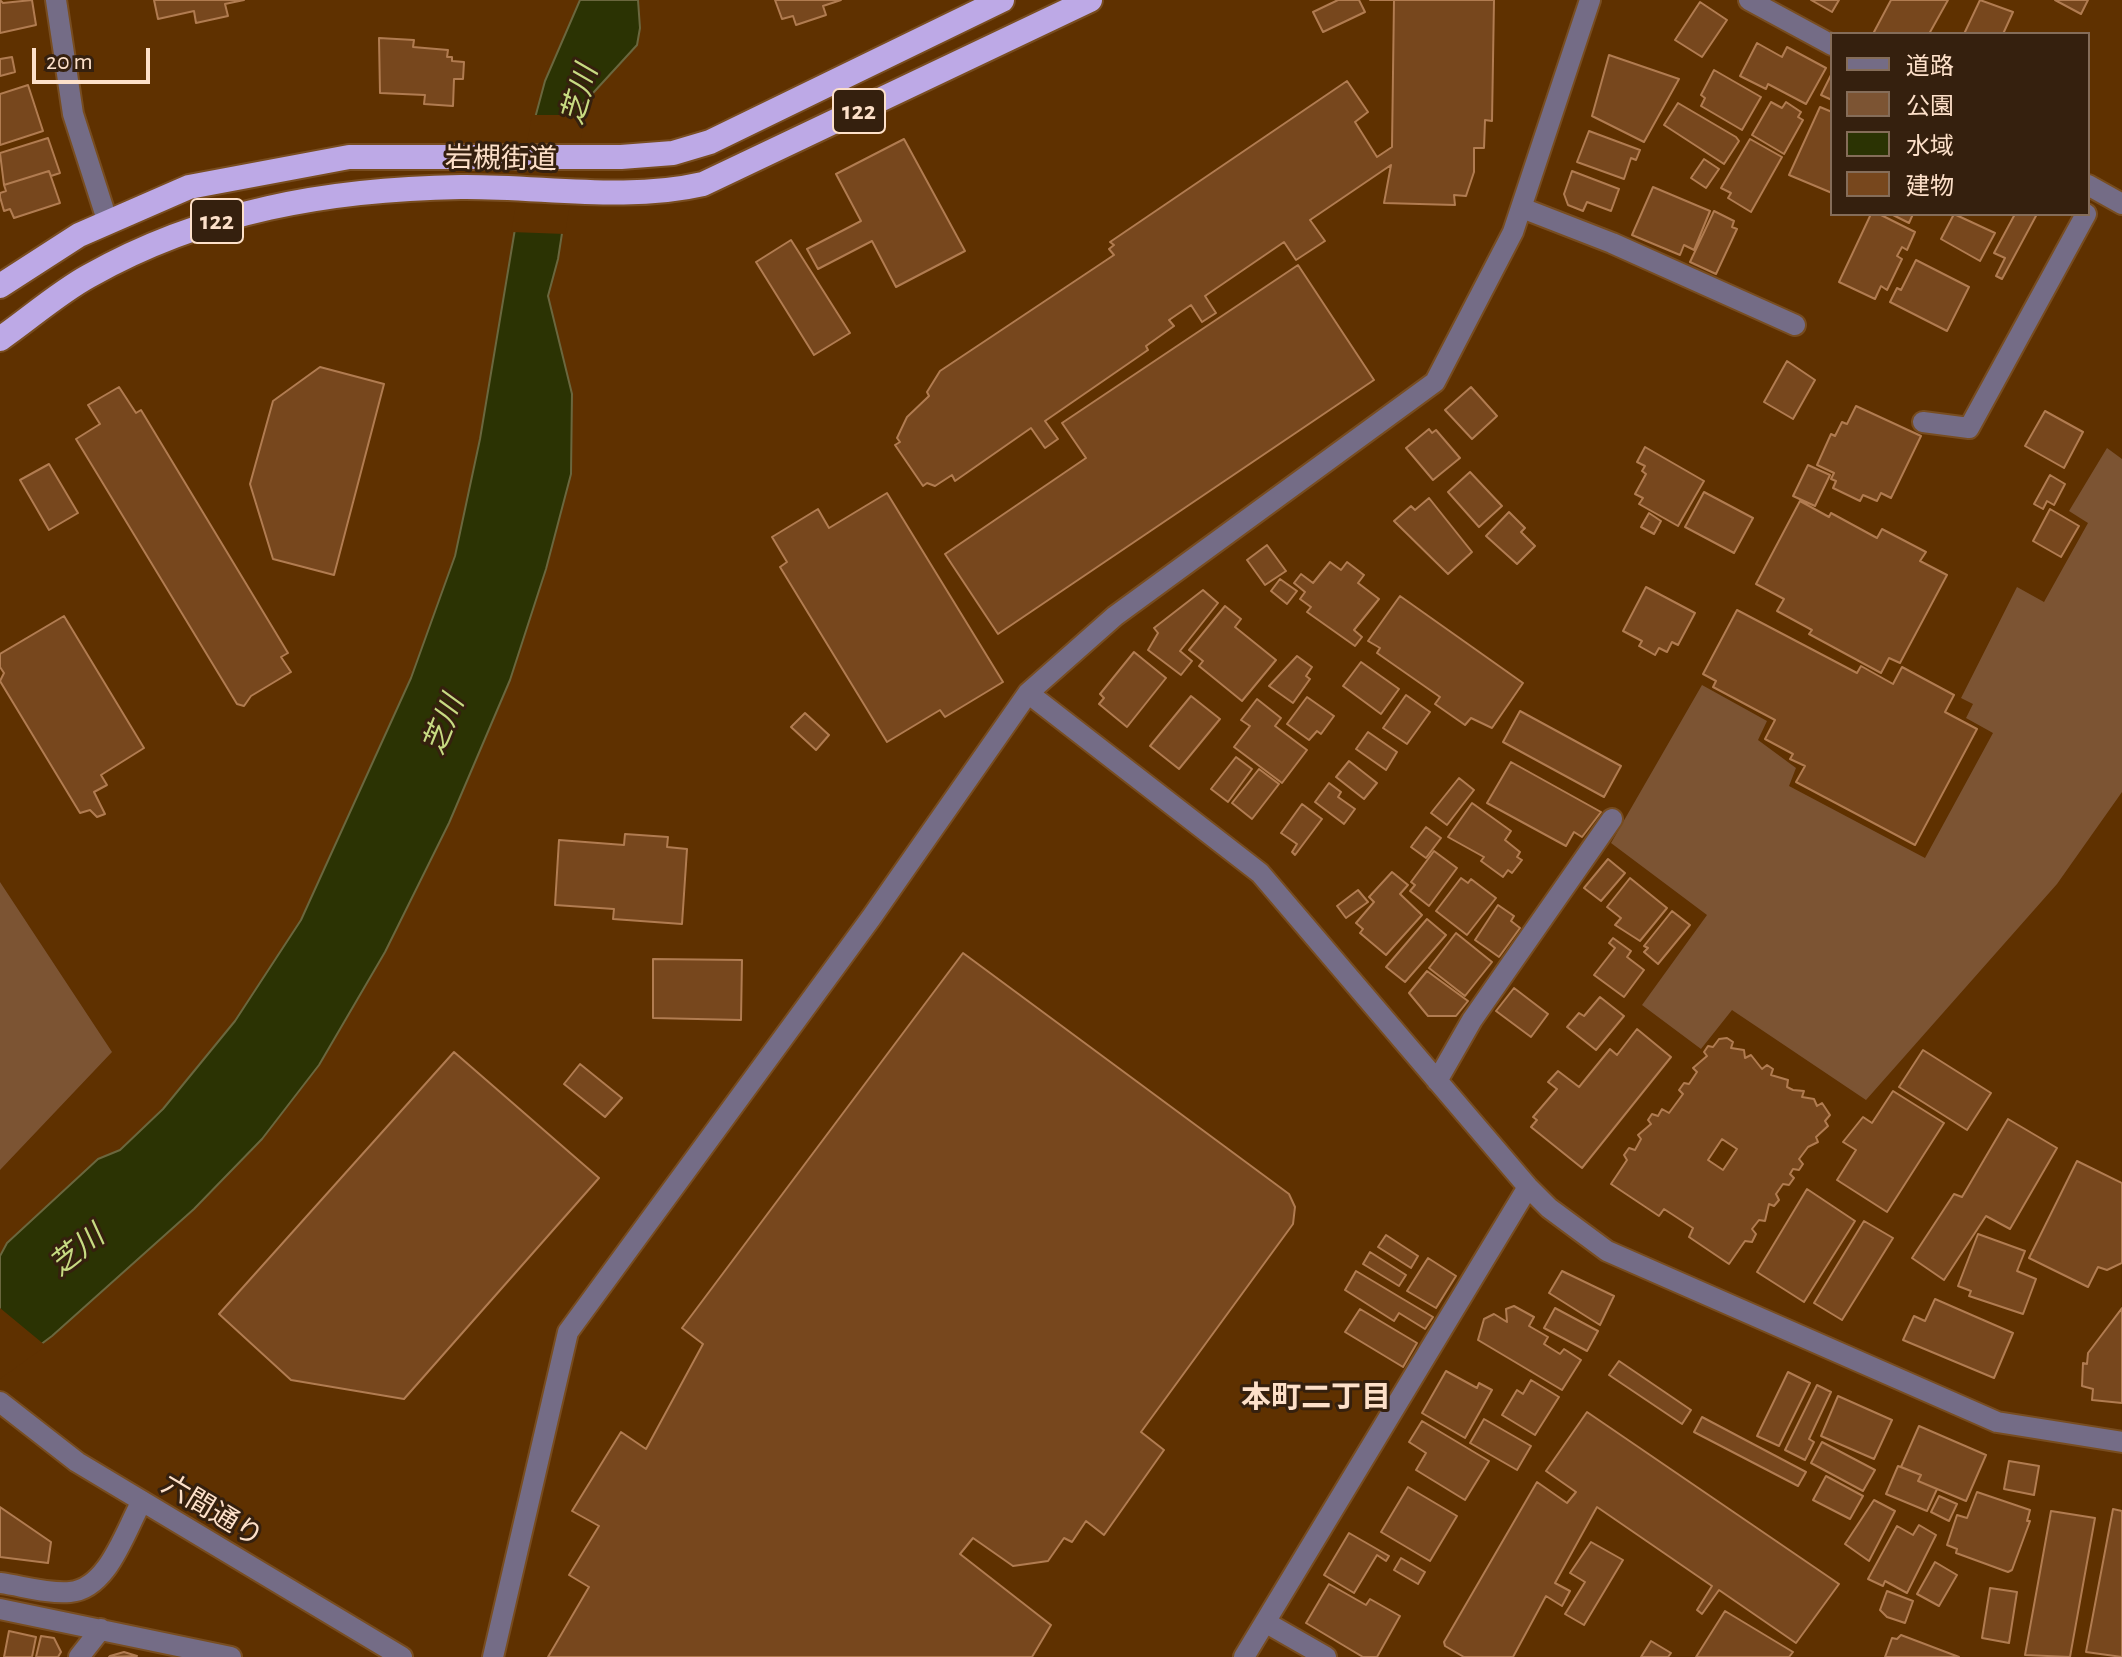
<!DOCTYPE html>
<meta charset="utf-8">
<style>
body{margin:0}
#map{position:relative;width:2122px;height:1657px;overflow:hidden;background:#5f3100;font-family:"Alegreya Sans","Noto Sans JP",sans-serif}
canvas{display:block}
.legend{position:absolute;left:1830px;top:32px;width:260px;height:184px;box-sizing:border-box;background:#35200e;border:2px solid #856d59;margin:0;padding:10px 14px;list-style:none;font-size:24px;color:#fde0c9}
.legend li{display:flex;align-items:center;gap:16px;height:40px}
.legend b{width:40px;border:2px solid #856d59}
.scale{position:absolute;left:32px;top:48px;width:118px;height:36px;box-sizing:border-box;border:4px solid #fde0c9;border-top:0;padding-left:10px;font-size:24px;line-height:28px;white-space:nowrap;color:#fde0c9;-webkit-text-stroke:6px #35200e;paint-order:stroke}
</style>
<div id="map">
<canvas width="2122" height="1657"></canvas>
<ul class="legend">
<li><b style="height:10px;background:#746c86"></b>道路</li>
<li><b style="height:22px;background:#7c5433"></b>公園</li>
<li><b style="height:22px;background:#2b3303"></b>水域</li>
<li><b style="height:22px;background:#77471d"></b>建物</li>
</ul>
<div class="scale">20 m</div>
</div>
<script>
const context = document.querySelector('canvas').getContext('2d');
context.lineJoin = 'round';
function fill(path, color) {
  context.fillStyle = color;
  context.fill(path, 'evenodd');
}
function stroke(path, color, width, dash) {
  context.strokeStyle = color;
  context.lineWidth = width;
  context.lineCap = dash ? 'butt' : 'round';
  context.setLineDash(dash || []);
  context.stroke(path);
}
function drawText(font, color, halo, rows, align = 'center') {
  context.font = font + ' "Alegreya Sans","Noto Sans JP",sans-serif';
  context.lineWidth = 6;
  context.setLineDash([]);
  context.textBaseline = 'middle';
  context.strokeStyle = halo;
  context.fillStyle = color;
  for (const [text, x, y, turn = 0] of rows) {
    context.save();
    context.translate(x, y);
    context.rotate((+turn || 0) * Math.PI / 180);
    context.textAlign = isNaN(turn) ? turn : align;
    if (halo) context.strokeText(text, 0, 0);
    context.fillText(text, 0, 0);
    context.restore();
  }
}
fill(new Path2D(`
 M2107,448L2122,459V792L2057,884L1866,1100L1732,1010L1701,1049L1642,1005L1707,915L1611,843L1702,685L1767,721L1758,740L1796,768L1789,786L1925,858L1993,733L1966,718L1973,704L1961,698L2017,587L2044,602L2088,523L2069,511Z
 M0,882L112,1052L0,1170Z`), '#7c5433');
const water = new Path2D(`
 M580,0H638L640,28L637,45L582,105L558,259L548,296L572,394L571,474L546,569L510,680L449,823L385,952L319,1065L262,1139L194,1209L52,1336L0,1375V1256L7,1243L98,1159L120,1150L163,1109L235,1021L301,920L411,678L455,556L480,439L531,133L545,81Z`);
fill(water, '#2b3303');
stroke(water, '#6a673e', 2);
fill(new Path2D(`
 M532,115H585L565,234L511,232Z
 M0,1308L46,1346L0,1379Z`), '#5f3100');
const building = new Path2D(`
 M0,0L3,3L32,0L36,25L0,33Z
 M154,0H244L225,4L228,16L196,23L194,11L158,19Z
 M775,0H841L823,6L826,15L796,25L793,16L782,19Z
 M1338,0H1359L1365,12L1323,32L1313,12Z
 M1370,0H1494L1492,121L1485,120L1484,148H1474V172L1466,196L1454,195L1455,205L1384,203L1391,165L1310,220L1325,241L1296,260L1284,242L1205,296L1216,313L1202,322L1191,305L1169,320L1174,326L1146,346L1148,350L1045,421L1058,439L1045,448L1031,428L955,481L952,475L935,486L927,483L923,486L895,445L900,442L897,438L907,417L929,396L927,392L940,371L1114,255L1109,249L1114,245L1110,242L1347,81L1368,112L1355,122L1377,157L1392,147L1394,0Z
 M1811,0H1839L1832,12Z
 M1891,0H1948L1929,34H1877L1874,32Z
 M1980,0L2013,12L2003,34H1964Z
 M2055,0H2088L2081,14Z
 M1700,2L1727,20L1702,57L1675,40Z
 M379,38L414,40L413,47L448,50L447,57H452V61L464,62L463,79H454L453,106L424,104L425,95L380,93Z
 M1757,43L1782,57L1787,47L1826,68L1806,104L1768,84L1766,89L1740,76Z
 M1609,55L1679,79L1644,142L1592,116Z
 M12,57L15,72L0,76V59Z
 M1714,70L1761,97L1742,130L1701,106L1705,98L1701,95Z
 M1832,73V100L1821,95Z
 M28,85L43,131L0,145V94Z
 M1771,102L1782,108L1786,102L1801,112L1798,117L1803,120L1784,154L1752,135Z
 M1678,103L1736,137L1739,141L1724,164L1664,125Z
 M1820,107L1832,112V193L1789,175Z
 M1589,131L1640,150L1636,160L1631,158L1624,179L1577,162Z
 M48,138L60,173L51,176L49,171L4,185L0,153Z
 M904,139L965,251L896,287L872,241L818,269L807,249L861,221L836,174Z
 M1750,139L1782,157L1751,212L1728,198L1731,193L1721,188Z
 M1704,159L1719,169L1706,188L1691,178Z
 M49,171L60,203L14,218L10,209L4,211L0,197V193L6,191L4,185Z
 M1572,171L1619,189L1611,211L1587,202L1583,211L1568,205L1564,194Z
 M1653,187L1710,211L1694,250L1684,245L1680,255L1632,235Z
 M1714,211L1734,221L1732,227L1737,229L1716,274L1690,262Z
 M1871,214H1879L1915,232L1907,250L1902,247L1897,256L1902,259L1887,290L1881,286L1875,299L1839,282Z
 M1891,214H1913L1909,223Z
 M1954,214L1995,233L1980,261L1941,239Z
 M2015,214H2037L2002,279L1996,276L2005,258L1994,253Z
 M791,240L850,333L814,355L756,262Z
 M1916,260L1969,287L1947,331L1890,302L1897,288L1901,290Z
 M1298,265L1374,380L998,634L945,554L1086,458L1062,423Z
 M1787,361L1815,380L1793,419L1764,402Z
 M320,367L384,384L334,575L273,559L250,484L273,401Z
 M119,387L136,413L141,410L288,653L281,657L291,672L251,696L244,706L237,704L76,439L100,424L88,405Z
 M1471,387L1497,416L1472,439L1445,410Z
 M1856,406L1921,436L1891,498L1881,493L1877,501L1863,495L1860,501L1833,488L1836,481L1831,479L1834,473L1817,465L1831,434L1835,436L1842,422L1847,424Z
 M2045,411L2083,432L2064,468L2025,446Z
 M1429,429L1432,433L1436,430L1460,458L1433,480L1406,448Z
 M1645,447L1704,481L1678,526L1639,504L1643,498L1635,494L1646,474L1642,471L1645,466L1637,462Z
 M49,464L78,513L49,530L20,480Z
 M1808,465L1830,475L1815,506L1793,496Z
 M1470,472L1502,506L1479,527L1448,492Z
 M2050,475L2065,484L2054,505L2047,501L2043,509L2034,504Z
 M1704,492L1753,518L1734,553L1685,527Z
 M887,493L1003,682L945,717L940,710L887,742L780,567L787,562L772,537L818,509L829,528Z
 M1429,498L1472,552L1448,574L1394,521L1411,506L1415,510Z
 M1800,501L1829,517L1831,513L1877,538L1882,529L1926,552L1920,561L1947,575L1900,663L1889,658L1881,673L1809,634L1812,630L1777,611L1784,599L1756,584Z
 M2050,509L2079,526L2061,557L2033,541Z
 M1509,512L1525,528L1521,532L1535,546L1517,564L1486,536Z
 M1649,513L1661,521L1654,534L1641,527Z
 M1267,545L1286,571L1265,585L1247,560Z
 M1330,562L1341,570L1347,562L1364,575L1358,583L1379,599L1354,630L1362,637L1355,646L1307,612L1311,607L1300,599L1305,592L1294,583L1301,574L1313,583Z
 M1280,579L1297,591L1287,604L1271,591Z
 M1646,587L1695,613L1678,645L1672,642L1667,652L1659,648L1655,655L1639,646L1642,641L1623,631Z
 M1203,590L1218,603L1180,651L1192,661L1181,675L1148,650L1158,633L1154,628Z
 M1400,596L1523,683L1492,728L1471,718L1465,725L1435,704L1440,697L1377,653L1380,648L1368,641Z
 M1225,606L1241,619L1235,627L1276,660L1242,701L1199,666L1203,661L1189,650Z
 M1737,610L1857,673L1861,666L1893,684L1902,667L1954,695L1945,712L1977,729L1915,845L1796,782L1805,766L1790,759L1793,754L1765,739L1775,720L1713,687L1716,681L1703,674Z
 M64,616L144,748L101,775L107,785L94,792L105,814L97,817L90,810L80,813L0,681L4,673L0,667V654Z
 M1134,652L1166,678L1127,727L1099,704L1104,698L1100,694Z
 M1297,656L1312,667L1306,676L1310,679L1293,703L1269,686Z
 M1361,662L1399,689L1381,714L1343,686Z
 M1406,695L1430,712L1407,744L1383,728Z
 M1191,696L1220,719L1179,769L1150,746Z
 M1307,697L1334,716L1321,734L1317,731L1309,740L1287,724Z
 M1257,699L1281,718L1275,726L1307,750L1282,783L1234,747L1250,726L1241,720Z
 M1520,711L1621,766L1604,797L1503,742Z
 M805,713L829,735L816,750L791,727Z
 M1368,732L1397,752L1386,770L1356,749Z
 M1236,757L1252,769L1228,802L1211,789Z
 M1349,761L1377,783L1364,799L1336,777Z
 M1511,762L1601,812L1582,837L1574,832L1566,846L1487,803Z
 M1259,769L1279,784L1252,819L1232,803Z
 M1459,778L1474,790L1447,825L1431,813Z
 M1329,783L1341,792L1338,797L1355,809L1344,824L1315,802Z
 M1472,803L1511,831L1505,840L1520,852L1517,857L1522,860L1512,873L1508,870L1503,877L1481,861L1484,857L1448,837Z
 M1302,804L1322,819L1295,855L1292,852L1297,844L1281,833Z
 M1426,827L1441,838L1426,858L1411,847Z
 M625,834L668,837L667,847L687,849L682,924L613,919L614,909L555,905L559,840L624,845Z
 M1434,851L1457,868L1429,906L1410,891L1415,885L1411,882Z
 M1608,859L1625,873L1601,901L1584,888Z
 M1392,872L1408,885L1400,894L1422,915L1386,955L1360,933L1363,929L1356,923L1374,902L1369,897Z
 M1461,878L1468,883L1471,879L1496,898L1467,935L1436,911Z
 M1630,878L1667,908L1640,941L1615,925L1621,918L1607,907Z
 M1358,890L1368,902L1346,918L1337,906Z
 M1498,905L1514,916L1511,921L1520,928L1499,957L1475,940Z
 M1672,911L1690,925L1658,964L1644,952L1648,948L1644,946Z
 M1427,919L1446,935L1405,982L1386,967Z
 M1456,933L1492,962L1465,996L1429,968Z
 M1613,938L1631,951L1627,957L1644,970L1624,997L1594,975L1615,948L1609,943Z
 M963,953L1289,1194L1295,1207L1293,1224L1141,1432L1164,1450L1104,1535L1086,1521L1072,1542L1064,1538L1048,1561L1013,1566L973,1538L960,1554L1051,1625L1032,1657H548L589,1587L569,1575L599,1526L572,1511L621,1432L646,1449L703,1344L682,1328Z
 M653,959L742,960L741,1020L653,1018Z
 M1427,971L1468,1001L1456,1016H1428L1409,993Z
 M1514,988L1548,1014L1531,1037L1496,1011Z
 M1600,997L1624,1016L1596,1050L1567,1027L1579,1013L1584,1016Z
 M1637,1029L1671,1057L1582,1168L1531,1127L1537,1120L1533,1117L1557,1089L1548,1082L1558,1071L1579,1087L1610,1049L1617,1055Z
 M1727,1038L1733,1042L1731,1048L1744,1050L1745,1058L1751,1055L1762,1069L1767,1065L1773,1069L1771,1075L1788,1080L1787,1087L1793,1090L1804,1091L1802,1097L1814,1099L1817,1106L1822,1103L1830,1115L1825,1121L1828,1126L1816,1137L1818,1142L1808,1147L1799,1159L1803,1164L1799,1170L1793,1169L1790,1174L1794,1178L1789,1185L1783,1184L1776,1194L1779,1200L1774,1206L1769,1204L1765,1221L1759,1220L1752,1229L1756,1234L1752,1242L1745,1241L1729,1264L1689,1237L1693,1228L1664,1209L1659,1216L1611,1184L1627,1160L1624,1155L1629,1148L1635,1150L1641,1139L1638,1135L1651,1124L1648,1120L1652,1114L1658,1116L1662,1109L1669,1113L1683,1094L1679,1090L1684,1083L1689,1084L1697,1072L1693,1068L1707,1056L1704,1052L1708,1046L1713,1047L1719,1039ZM1722,1139L1737,1149L1723,1170L1708,1160Z
 M1923,1050L1991,1093L1967,1130L1899,1087Z
 M454,1052L599,1178L404,1399L291,1380L219,1314Z
 M580,1064L622,1098L605,1117L564,1084Z
 M1893,1091L1944,1123L1887,1212L1837,1180L1856,1150L1843,1142L1863,1117L1872,1123Z
 M2008,1119L2057,1148L2010,1229L1986,1216L1944,1280L1912,1258L1954,1194L1962,1197Z
 M2077,1161L2122,1183V1263L2107,1270L2098,1267L2088,1287L2029,1258Z
 M1807,1189L1855,1221L1804,1302L1757,1272Z
 M1864,1221L1893,1238L1842,1320L1814,1303Z
 M1978,1234L2025,1251L2017,1271L2036,1279L2023,1314L1969,1296L1971,1291L1958,1286Z
 M1386,1235L1418,1256L1411,1268L1378,1247Z
 M1370,1252L1406,1275L1399,1286L1363,1264Z
 M1428,1258L1456,1276L1436,1308L1407,1291Z
 M1356,1271L1433,1317L1425,1329L1399,1313L1394,1321L1345,1290Z
 M1562,1271L1614,1296L1600,1325L1549,1293Z
 M1935,1299L2013,1333L1994,1378L1903,1340L1914,1316L1925,1321Z
 M1514,1306L1534,1317L1529,1326L1548,1337L1544,1344L1560,1354L1564,1349L1581,1360L1562,1390L1478,1340L1484,1319L1494,1314L1507,1322L1506,1309Z
 M1555,1308L1598,1331L1587,1351L1544,1328Z
 M2122,1308V1403L2092,1400L2093,1389L2082,1386L2083,1363L2087,1364L2088,1353Z
 M1360,1309L1417,1343L1403,1367L1345,1332Z
 M1619,1361L1691,1410L1682,1424L1609,1375Z
 M1446,1371L1477,1388L1479,1383L1492,1390L1465,1438L1422,1413Z
 M1788,1372L1810,1383L1779,1446L1757,1436Z
 M1531,1380L1559,1397L1535,1435L1502,1415L1517,1390L1523,1394Z
 M1817,1385L1831,1392L1809,1439L1814,1442L1805,1460L1785,1450Z
 M1838,1396L1892,1420L1874,1459L1821,1436Z
 M1587,1412L1839,1584L1796,1643L1719,1590L1702,1614L1697,1610L1712,1586L1597,1507L1555,1583L1570,1591L1562,1606L1546,1596L1513,1657H1464L1445,1646L1444,1642L1537,1482L1567,1503L1576,1492L1546,1471Z
 M1702,1417L1806,1472L1798,1486L1694,1432Z
 M1484,1419L1531,1446L1517,1470L1470,1443Z
 M1422,1421L1489,1461L1465,1500L1416,1470L1426,1453L1409,1442Z
 M1919,1426L1986,1455L1966,1501L1918,1481L1921,1475L1901,1467Z
 M1822,1442L1875,1470L1863,1491L1811,1463Z
 M2009,1461L2039,1466L2034,1495L2004,1489Z
 M1898,1466L1921,1475L1918,1481L1937,1489L1927,1511L1886,1494Z
 M1826,1476L1863,1496L1850,1519L1813,1500Z
 M1408,1487L1457,1516L1430,1561L1381,1532Z
 M1977,1492L2030,1510L2027,1521H2030L2012,1570L2008,1572L1956,1553L1957,1549L1947,1545L1957,1515L1967,1518Z
 M1939,1496L1957,1504L1949,1521L1931,1512Z
 M1874,1500L1895,1511L1869,1561L1845,1544Z
 M0,1507L51,1542L48,1563L0,1557Z
 M2113,1509L2122,1511V1657L2086,1652Z
 M2051,1511L2095,1518L2070,1657L2025,1655Z
 M1919,1525L1936,1535L1907,1593L1885,1581L1883,1586L1868,1579L1897,1526L1913,1535Z
 M1349,1533L1389,1556L1386,1561L1377,1555L1354,1593L1324,1575Z
 M1591,1542L1623,1560L1584,1625L1565,1614L1585,1582L1570,1573Z
 M1401,1558L1425,1572L1418,1584L1394,1570Z
 M1935,1562L1957,1575L1939,1606L1917,1594Z
 M1329,1584L1366,1605L1370,1599L1400,1616L1377,1657H1363L1306,1623Z
 M1990,1588L2017,1592L2009,1643L1982,1638Z
 M1887,1591L1913,1601L1905,1623L1887,1617L1880,1610Z
 M1725,1611L1793,1652L1789,1657H1696Z
 M9,1631L36,1637L32,1657H4Z
 M1901,1635L1959,1657H1885L1892,1638L1897,1639Z
 M41,1636L54,1638L61,1652L58,1657H36Z
 M1651,1641L1671,1653L1668,1657H1641Z
 M124,1652L137,1656L109,1657L110,1656Z`);
fill(building, '#77471d');
stroke(building, '#b17c51', 2);
const minor = new Path2D(`
 M56,0L73,114L108,223
 M1749,0L1832,45
 M2088,185L2122,204
 M1522,208L1612,243L1795,325
 M1923,422L1969,428L2086,214
 M1028,693L1260,873L1528,1187L1549,1208L1607,1251L1997,1422L2122,1442
 M1437,1081L1472,1020L1612,819
 M0,1402L77,1462L402,1657
 M0,1583C22,1586 48,1594 70,1592C108,1589 125,1531 142,1501
 M0,1609L231,1657
 M1265,1622L1326,1657
 M79,1657L101,1629
 M493,1657L568,1332L871,918L1028,693L1115,616L1435,382L1513,232L1590,0
 M1244,1657L1528,1187`);
const highway = new Path2D(`
 M0,286L79,235L189,187L349,157H621L673,153L710,142L1002,0
 M0,339C29,319 58,293 89,276C204,211 330,189 461,187C541,186 625,202 703,184L1090,0`);
stroke(minor, '#784d20', 24);
stroke(highway, '#784d20', 28);
stroke(minor, '#746c86', 20);
stroke(highway, '#bda9e6', 24);
for (const [x, y, w] of [
 [859,111,52],
 [217,221,52]
]) {
  const box = new Path2D();
  box.roundRect(x - w / 2, y - 22, w, 44, 6);
  context.fillStyle = '#35200e';
  context.fill(box);
  stroke(box, '#fde0c9', 2);
}
drawText('bold 26px', '#fde0c9', null, [
 ["122",859,111],
 ["122",217,221]
]);
drawText('28px', '#fde0c9', '#35200e', [
 ["岩槻街道",501,159,1],
 ["六間通り",212,1511,31]
]);
drawText('italic 30px', '#c7db82', '#35200e', [
 ["芝川",580,95,-74],
 ["芝川",444,725,-68],
 ["芝川",77,1251,-39]
]);
drawText('bold 30px', '#fde0c9', '#35200e', [
 ["本町二丁目",1316,1398]
]);
</script>
